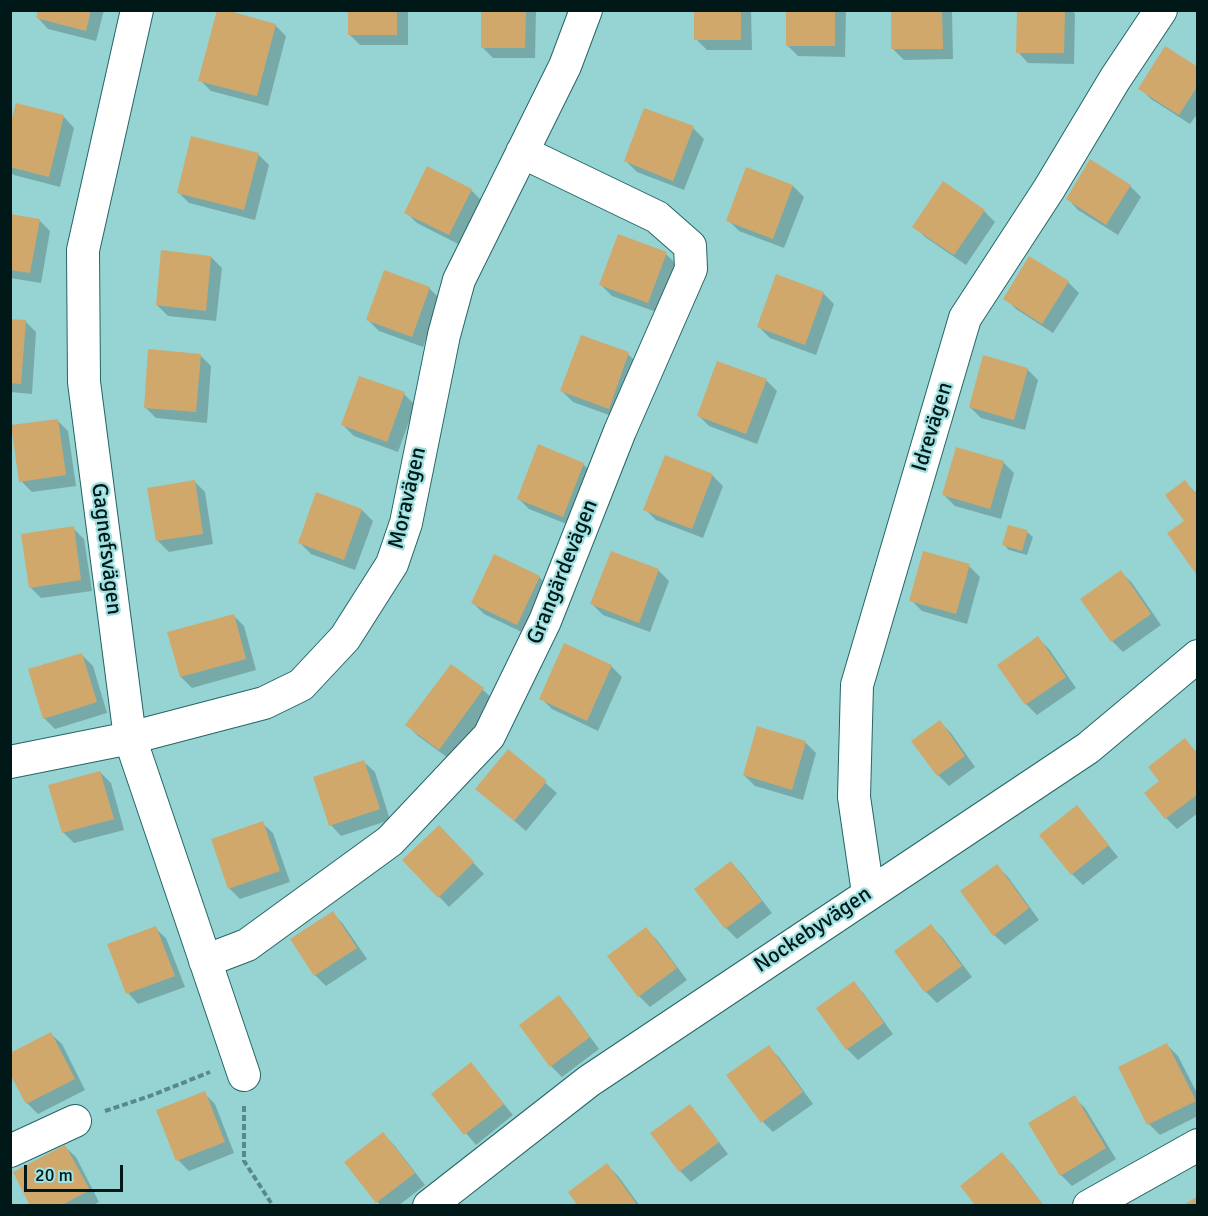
<!DOCTYPE html>
<meta charset="utf-8">
<style>
body{margin:0}
#map{position:relative;width:1208px;height:1216px;overflow:hidden;background:#95d4d3;font-family:Signika,sans-serif}
canvas{display:block}
.frame{position:absolute;inset:0;border:12px solid #001818;pointer-events:none}
.scale{position:absolute;left:24px;top:1165px;width:99px;height:27px;box-sizing:border-box;border:3px solid #001818;border-top:0;padding-left:8px;font-size:18px;line-height:21px;white-space:nowrap;color:#001818;-webkit-text-stroke:4px #a1e1e1;paint-order:stroke}
</style>
<div id="map">
<canvas width="1208" height="1216"></canvas>
<div class="frame"></div>
<div class="scale">20 m</div>
</div>
<script>
const context = document.querySelector('canvas').getContext('2d');
context.lineJoin = 'round';
function fill(path, color) {
  context.fillStyle = color;
  context.fill(path, 'evenodd');
}
function stroke(path, color, width, dash) {
  context.strokeStyle = color;
  context.lineWidth = width;
  context.lineCap = dash ? 'butt' : 'round';
  context.setLineDash(dash || []);
  context.stroke(path);
}
function drawText(font, color, halo, rows, align = 'center') {
  context.font = font + ' Signika,sans-serif';
  context.lineWidth = 4.5;
  context.setLineDash([]);
  context.textBaseline = 'middle';
  context.strokeStyle = halo;
  context.fillStyle = color;
  for (const [text, x, y, turn = 0] of rows) {
    context.save();
    context.translate(x, y);
    context.rotate((+turn || 0) * Math.PI / 180);
    context.textAlign = isNaN(turn) ? turn : align;
    if (halo) context.strokeText(text, 0, 0);
    context.fillText(text, 0, 0);
    context.restore();
  }
}
fill(new Path2D(`
 M39,10H104L96,41L48,29L38,18Z
 M349,10H408V45H360L349,34Z
 M483,10H536L535,58H493L482,47Z
 M696,10H751L752,50H707L696,39Z
 M788,10H846L845,57L798,56L787,45Z
 M893,10H952L953,59L904,60L893,49Z
 M1018,10H1072L1075,14L1074,64L1028,63L1018,52Z
 M275,25L286,36L268,106L211,91L200,80Z
 M1198,69V113L1190,124L1151,99L1140,88Z
 M64,117L74,128L60,187L14,175L10,172V131Z
 M693,128L704,139L684,190L637,172L626,161Z
 M258,154L269,165L255,220L189,203L178,192Z
 M1091,161L1130,186L1141,197L1118,235L1078,210L1068,199Z
 M747,169L793,186L804,197L784,248L739,231L728,220Z
 M471,190L482,201L460,245L417,223L406,212Z
 M984,211L995,222L966,265L925,237L914,226Z
 M10,215L39,220L50,231L41,283L10,278Z
 M666,254L677,265L659,313L612,296L601,285Z
 M211,257L222,268L216,321L168,316L157,305Z
 M1068,282L1079,293L1053,333L1016,309L1005,298Z
 M429,288L440,299L423,347L379,331L368,320Z
 M823,293L834,304L816,355L770,338L759,327Z
 M10,320L25,321L36,332L32,394L10,392Z
 M628,354L639,365L620,419L573,402L562,391Z
 M200,355L211,366L207,423L156,418L145,407Z
 M1027,369L1038,380L1025,430L981,418L970,407Z
 M766,380L777,391L757,444L709,426L699,416Z
 M404,394L415,405L398,452L354,436L343,425Z
 M57,420L68,431L76,486L32,492L21,481Z
 M1003,462L1014,473L1001,519L955,506L944,495Z
 M583,464L594,475L574,527L529,509L518,498Z
 M712,475L723,486L703,538L656,520L645,509Z
 M194,481L205,492L213,544L169,552L158,541Z
 M1185,482L1198,495V573L1169,534L1186,521Z
 M362,510L373,521L355,570L311,554L300,543Z
 M73,528L84,539L92,591L41,598L30,587Z
 M1027,532L1033,537L1027,555L1009,550L1004,545Z
 M612,553L658,570L669,581L650,632L603,615L592,604Z
 M969,566L980,577L967,624L922,611L911,600Z
 M1121,572L1132,583L1161,625L1123,652L1112,641Z
 M539,577L550,588L528,635L484,614L473,603Z
 M233,615L244,626L256,670L192,688L181,677L169,633Z
 M1038,638L1049,649L1076,688L1037,715L1026,704Z
 M565,645L611,666L622,677L598,731L552,709L541,698Z
 M82,655L93,666L107,713L55,729L44,718Z
 M451,666L483,690L494,700L451,760L418,736L407,725Z
 M940,722L951,733L975,767L949,786L938,775L913,741Z
 M1185,740L1198,754V813L1177,829L1166,818L1161,782Z
 M805,742L816,753L803,800L755,786L744,775Z
 M508,751L557,793L526,831L477,789Z
 M364,762L375,772L390,820L341,836L331,825Z
 M100,772L111,783L124,830L74,843L63,832Z
 M1077,807L1118,857L1083,885L1072,874Z
 M262,823L273,833L290,882L240,899L229,888Z
 M439,827L484,874L449,907L404,860Z
 M731,863L742,874L772,913L737,939L726,928L697,889Z
 M997,866L1008,877L1039,920L1005,945L994,935Z
 M333,913L343,924L367,959L326,986L315,975L292,940Z
 M931,926L942,937L972,977L937,1003L926,992Z
 M155,928L166,938L185,987L138,1004L128,993Z
 M646,929L657,940L687,980L650,1007L639,996L609,956Z
 M854,983L864,994L893,1034L858,1060L847,1049Z
 M558,997L569,1008L599,1049L562,1077L551,1066Z
 M51,1034L62,1044L85,1090L38,1114L27,1103Z
 M1167,1045L1178,1056L1198,1095V1116L1160,1135L1149,1124L1120,1068Z
 M768,1047L779,1057L813,1104L773,1132L763,1122Z
 M471,1064L513,1115L476,1145L433,1094Z
 M204,1093L215,1104L234,1153L189,1171L178,1160Z
 M1074,1097L1085,1108L1116,1159L1072,1186L1061,1175Z
 M690,1106L700,1117L728,1154L691,1182L680,1171L652,1134Z
 M383,1134L394,1145L425,1185L398,1206H381L346,1162Z
 M65,1147L76,1157L99,1202L92,1206H32Z
 M1002,1154L1013,1165L1044,1206H977Z
 M607,1165L618,1176L640,1206H580Z`), '#0003');
fill(new Path2D(`
 M38,10H91L86,31L36,18Z
 M217,10H226L276,24L257,96L198,81Z
 M348,10H397V35H348Z
 M481,10H526L525,48H481Z
 M694,10H741V40H694Z
 M786,10H835V46H786Z
 M891,10H942L943,49H891Z
 M1017,10H1065L1064,53H1016Z
 M1165,46L1198,67V85L1179,115L1138,89Z
 M16,103L64,115L49,177L10,167V125Z
 M644,108L694,126L673,181L624,161Z
 M191,136L259,153L244,210L177,193Z
 M1090,159L1131,185L1106,225L1066,199Z
 M427,166L472,189L449,235L404,213Z
 M746,167L793,185L773,239L726,221Z
 M943,181L985,210L954,255L912,227Z
 M10,214L40,219L30,273L10,270Z
 M618,234L667,252L648,303L599,285Z
 M161,250L211,256L206,311L156,305Z
 M1029,256L1069,281L1042,324L1003,299Z
 M384,270L430,287L412,337L366,320Z
 M776,274L824,292L805,345L757,327Z
 M10,319L26,320L21,384L10,383Z
 M581,335L629,352L609,409L560,391Z
 M148,349L201,354L196,412L144,408Z
 M983,355L1028,368L1014,420L969,407Z
 M717,361L767,379L746,434L697,416Z
 M359,376L405,392L387,442L341,425Z
 M58,419L66,475L19,482L11,425Z
 M538,444L584,463L563,517L517,499Z
 M956,447L1004,461L990,509L942,495Z
 M665,455L713,474L692,529L643,510Z
 M195,480L203,534L156,541L147,488Z
 M1185,480L1198,497L1196,574L1167,533L1184,521L1165,495Z
 M316,492L362,509L344,560L298,543Z
 M1008,525L1028,530L1022,551L1002,545Z
 M74,526L81,580L29,588L21,534Z
 M611,551L659,569L639,623L590,604Z
 M923,551L970,564L956,614L909,601Z
 M494,554L540,576L517,625L471,603Z
 M1121,570L1151,614L1111,642L1080,599Z
 M234,614L246,659L180,677L167,632Z
 M1038,636L1066,677L1025,705L997,665Z
 M564,643L612,665L587,721L539,699Z
 M82,653L97,702L43,719L28,669Z
 M451,664L484,688L439,750L405,725Z
 M940,720L965,756L937,776L911,741Z
 M757,726L806,741L792,790L743,775Z
 M1185,738L1198,755V794L1165,819L1144,793L1159,781L1148,767Z
 M508,749L547,781L514,821L475,789Z
 M364,760L380,809L329,826L313,777Z
 M100,771L114,819L62,833L48,785Z
 M1077,805L1109,845L1071,875L1039,835Z
 M263,821L280,871L228,889L211,839Z
 M439,825L474,862L438,898L402,860Z
 M731,861L762,901L725,929L694,889Z
 M997,864L1029,908L993,936L960,891Z
 M333,911L357,948L314,976L290,939Z
 M931,924L962,966L925,993L894,951Z
 M156,926L175,976L126,994L107,944Z
 M646,927L677,968L638,997L607,956Z
 M854,981L884,1023L846,1050L816,1008Z
 M559,995L590,1037L550,1067L519,1025Z
 M51,1032L75,1079L26,1104L10,1074V1053Z
 M1167,1043L1196,1101L1147,1125L1118,1067Z
 M769,1045L803,1092L761,1123L726,1075Z
 M471,1062L504,1104L464,1135L431,1094Z
 M205,1091L225,1142L176,1161L156,1110Z
 M1075,1095L1106,1148L1060,1176L1028,1123Z
 M690,1104L719,1142L679,1172L650,1133Z
 M383,1132L415,1173L376,1203L344,1162Z
 M65,1145L90,1190L60,1206H30L13,1172Z
 M1002,1152L1044,1206H976L960,1186Z
 M607,1163L638,1206H578L568,1192Z
 M1198,1196V1206H1182Z`), '#d1a86c');
const street = new Path2D(`
 M137,10L83,250L84,382L130,738L244,1075
 M10,762L130,738L264,703L301,685L345,638L392,564L406,523L444,335L459,280L565,66L586,10
 M868,893L854,797L857,685L965,318L1049,189L1115,79L1161,10
 M205,961L247,945L390,841L489,736L545,621L620,431L691,269L690,246L657,217L522,152
 M10,1151L75,1121
 M429,1206L589,1081L1088,748L1198,656
 M1089,1206L1198,1145`);
stroke(street, '#266566', 34);
stroke(new Path2D(`
 M244,1106V1161L273,1206
 M105,1111L150,1096L210,1072`), '#5a8988', 4, [6, 3]);
stroke(street, '#fff', 32);
drawText('22px', '#001818', '#a1e1e1', [
 ["Idrevägen",933,427,-73],
 ["Moravägen",408,498,-77],
 ["Gagnefsvägen",106,549,83],
 ["Grangärdevägen",563,572,-68],
 ["Nockebyvägen",813,930,-34]
]);
</script>
